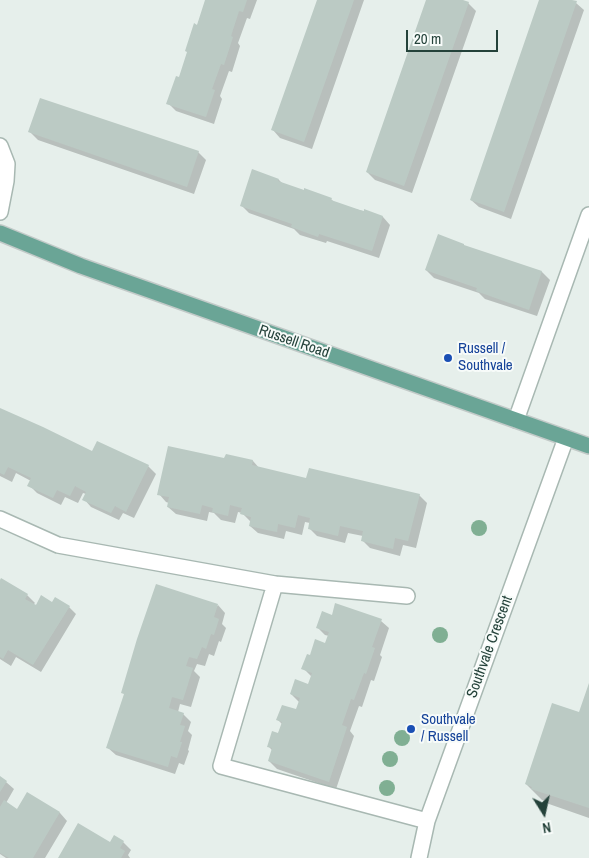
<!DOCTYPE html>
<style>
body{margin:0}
#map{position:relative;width:589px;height:858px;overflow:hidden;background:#e6efeb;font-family:"Archivo Narrow",sans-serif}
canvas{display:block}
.north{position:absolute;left:519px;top:788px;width:50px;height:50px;-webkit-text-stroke:4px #f7fbf9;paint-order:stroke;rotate:170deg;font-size:14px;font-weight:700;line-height:20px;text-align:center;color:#24423a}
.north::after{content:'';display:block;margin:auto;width:18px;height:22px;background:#24423a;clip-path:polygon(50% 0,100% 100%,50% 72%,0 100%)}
.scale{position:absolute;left:406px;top:30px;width:92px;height:22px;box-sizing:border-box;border:2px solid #24423a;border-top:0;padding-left:6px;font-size:15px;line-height:18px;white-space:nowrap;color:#24423a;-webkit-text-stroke:4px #f7fbf9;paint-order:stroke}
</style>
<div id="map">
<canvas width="589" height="858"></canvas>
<div class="north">N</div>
<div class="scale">20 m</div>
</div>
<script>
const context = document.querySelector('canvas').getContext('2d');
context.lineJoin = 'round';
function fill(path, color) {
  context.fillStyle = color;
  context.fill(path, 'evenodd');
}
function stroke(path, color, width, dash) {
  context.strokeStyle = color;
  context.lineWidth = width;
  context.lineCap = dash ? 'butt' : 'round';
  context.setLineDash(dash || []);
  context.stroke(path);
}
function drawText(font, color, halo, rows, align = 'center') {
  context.font = font + ' "Archivo Narrow",sans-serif';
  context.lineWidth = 4;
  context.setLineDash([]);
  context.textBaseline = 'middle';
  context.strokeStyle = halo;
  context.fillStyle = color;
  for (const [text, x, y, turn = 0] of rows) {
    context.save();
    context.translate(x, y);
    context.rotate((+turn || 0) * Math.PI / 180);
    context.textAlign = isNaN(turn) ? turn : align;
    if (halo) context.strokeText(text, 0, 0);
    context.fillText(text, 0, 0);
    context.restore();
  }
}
fill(new Path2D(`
 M206,0H257L250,19L247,18L238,43L240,46L232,72L229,71L220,96L222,99L214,124L176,111L168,103L179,79Z
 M318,0H364L312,149L280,138L273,130Z
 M427,0H459L468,3L476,11L412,193L375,180L367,172Z
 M541,0H568L576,3L584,10L511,219L479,207L471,200Z
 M30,132L198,152L206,160L194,194L38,140Z
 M253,171L279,180L283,184L331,199L335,203L383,217L390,225L379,258L327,241L326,243L300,235L294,229L249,213L241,205Z
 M466,247L542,272L550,280L537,316L485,299L479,293L434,278L426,270Z
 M0,410L93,452L148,466L156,474L134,518L123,513L119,520L91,507L84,499L86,494L83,493L78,503L65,497L61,505L37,493L29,485L31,481L16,473L12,482L0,476Z
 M225,460L253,461L260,469L307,479L419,495L427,503L416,548L403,545L400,556L370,548L362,540L363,536L348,533L345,543L317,536L309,528L310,523L305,522L302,535L286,531L284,539L258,533L250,526L251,522L242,513L238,512L235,523L221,520L214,513L209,512L207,521L176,514L168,507L169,503L166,502L159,494Z
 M2,580L27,595L35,603L33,605L52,604L69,607L76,614L41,672L16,657L11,666L0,659V582Z
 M218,605L225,613L222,624L226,628L221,642L219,641L214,656L209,654L205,666L197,664L194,671L200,677L191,707L180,704L178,712L183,714L191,722L188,731L192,735L188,750L189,751L184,765L179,763L175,774L116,755L108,748Z
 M332,616L381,621L389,628L380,655L382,657L374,681L371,680L362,707L359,706L350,731L354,736L336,789L277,769L269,761L273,751L268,746L278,734L282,724L278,720L297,711L299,702L291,694L309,685L312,677L303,668L310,656L326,644L329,636L325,635L318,628Z
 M589,686V818L549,804L545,801L542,800L526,784L580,713Z
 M0,778L6,782L14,789L6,803L17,810L27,794L60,813L67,821L45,858H6L0,854Z
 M114,837L123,842L131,850L128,855L130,858H59L110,844Z`), '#0003');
fill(new Path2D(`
 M205,0H247L243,12L239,11L231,36L233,37L224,65L221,64L212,89L215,90L206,117L166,104L176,76L179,77L187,52L185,51L194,23L197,25Z
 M317,0H354L304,142L271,130Z
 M426,0H463L469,2L404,186L366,172Z
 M539,0H572L577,1L504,212L470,200Z
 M40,98L199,151L187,187L28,132Z
 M252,169L279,179L278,181L304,190V188L332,198L331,200L360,210L364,211V209L383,216L372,251L319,234L318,237L291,227L292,224L240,206Z
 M438,234L464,244V245L542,271L529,310L476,291L477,288L425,270Z
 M0,408L43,427L92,451L97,441L149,465L126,512L115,506L111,513L82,500L86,492L75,486L70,496L57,490L53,498L27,486L31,478L8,467L4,475L0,473Z
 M168,446L224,458L226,454L253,460L252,465L306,478L309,468L420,494L408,541L395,538L393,549L361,541L363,531L340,526L338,536L308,529L310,518L298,515L295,528L278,524L277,532L267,530L249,526L251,517L240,514L242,508L230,505L228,516L212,512L213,508L202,505L200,514L167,507L169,497L157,495Z
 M1,578L28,594L25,599L36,605L41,595L52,602L55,597L70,606L33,665L8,650L3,659L0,657V580Z
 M156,584L218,604L214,617L219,619L214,635L211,634L206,649L202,647L197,659L189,657L186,666L193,668L183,700L172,697L169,708L184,713L180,725L185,726L180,742H182L177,758L171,756L168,767L106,748L124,694L121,693L137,639Z
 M335,603L382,619L372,647L375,648L366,674L364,673L354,700L351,699L342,725L347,727L329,782L268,761L272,748L267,747L272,731L278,733L282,722L276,720L282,705L296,709L300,698L290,694L295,679L308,684L312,673L301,669L307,654L310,655L315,639L325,643L329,632L316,628L322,611L332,615Z
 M589,683V808L531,789L532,787L525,784L552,703L579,712Z
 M0,776L7,781L0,792Z
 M27,792L60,812L33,858H9L0,853V807L4,800L17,809Z
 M78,823L110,842L114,835L124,841L120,848L125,851L121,858H58Z`), '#bbcac4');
const minor = new Path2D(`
 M0,146L7,164L6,181L0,212
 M516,420L589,215
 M0,519L58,545L275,584L221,766L427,821
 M275,584L407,596
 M419,858L427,821L566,438`);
const major = new Path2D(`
 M0,233L81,266L589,446`);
stroke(minor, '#a8b8b2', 18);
stroke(major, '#c2cac8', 18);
stroke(minor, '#fff', 15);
stroke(major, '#6aa596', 15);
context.fillStyle = '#80af93';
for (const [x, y] of [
 [479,528],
 [440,635],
 [402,738],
 [390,759],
 [387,788]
]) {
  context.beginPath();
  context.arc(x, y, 8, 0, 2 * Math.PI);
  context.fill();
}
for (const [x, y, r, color] of [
 [448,358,5,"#1a4fb4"],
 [411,729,5,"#1a4fb4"]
]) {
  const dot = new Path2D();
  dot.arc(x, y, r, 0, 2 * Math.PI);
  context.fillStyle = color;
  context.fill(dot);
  stroke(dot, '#f7fbf9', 2);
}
drawText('15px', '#24423a', '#f7fbf9', [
 ["Russell Road",294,342,19],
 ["Southvale Crescent",490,647,-70]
]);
drawText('15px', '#164399', '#f7fbf9', [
 ["Russell /",458,349],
 ["Southvale",458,366],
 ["Southvale",421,720],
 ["/ Russell",421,737]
], 'left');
</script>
